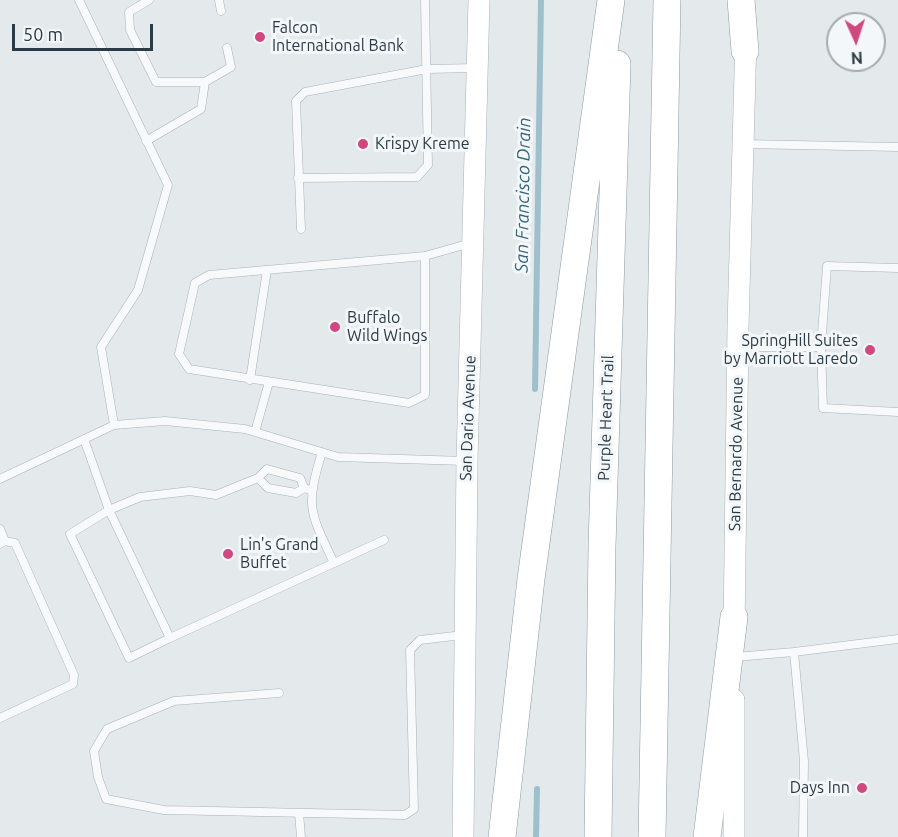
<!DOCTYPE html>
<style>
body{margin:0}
#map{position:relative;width:898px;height:837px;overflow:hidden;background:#e4e9ec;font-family:Ubuntu,sans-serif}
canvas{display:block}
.north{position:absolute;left:826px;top:12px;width:60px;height:60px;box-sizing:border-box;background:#f4f7f9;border:2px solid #a4acb1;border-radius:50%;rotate:177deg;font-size:16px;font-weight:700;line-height:24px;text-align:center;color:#2b3b45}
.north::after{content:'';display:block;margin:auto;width:21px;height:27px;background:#d14880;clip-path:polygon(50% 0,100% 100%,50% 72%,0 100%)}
.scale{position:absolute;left:12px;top:24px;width:141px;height:27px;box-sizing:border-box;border:3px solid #2b3b45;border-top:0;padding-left:8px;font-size:18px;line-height:21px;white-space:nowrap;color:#2b3b45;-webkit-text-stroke:4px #f4f7f9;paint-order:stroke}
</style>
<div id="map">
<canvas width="898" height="837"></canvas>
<div class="north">N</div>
<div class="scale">50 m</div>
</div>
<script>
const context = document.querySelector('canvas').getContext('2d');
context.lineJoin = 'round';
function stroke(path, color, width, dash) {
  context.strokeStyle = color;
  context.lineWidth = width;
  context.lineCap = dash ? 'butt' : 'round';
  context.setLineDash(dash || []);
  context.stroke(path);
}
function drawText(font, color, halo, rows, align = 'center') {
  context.font = font + ' Ubuntu,sans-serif';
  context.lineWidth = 6;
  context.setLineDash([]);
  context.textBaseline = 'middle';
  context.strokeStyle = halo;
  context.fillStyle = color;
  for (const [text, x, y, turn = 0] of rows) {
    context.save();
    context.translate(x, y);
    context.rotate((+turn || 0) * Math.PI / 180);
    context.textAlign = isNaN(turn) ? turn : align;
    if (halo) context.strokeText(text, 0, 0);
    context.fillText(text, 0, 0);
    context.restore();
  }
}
stroke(new Path2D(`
 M535,389L541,0
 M536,837L537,789`), '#9ec0cc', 6);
const lane = new Path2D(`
 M79,0L168,185L138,290L101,347L114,425
 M149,0L129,12L130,30L156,82H205L231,67L227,48
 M219,0L221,11
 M146,141L201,109L205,82
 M743,144L898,147
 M298,178L417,177L428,165L425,0
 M301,229L296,101L305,92L427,69L475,68
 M425,256V395L409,403L189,369L179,354L195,283L209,275L425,256L471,243
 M898,268L827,266L821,347L823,408L898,412
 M739,347H821
 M250,380L267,270
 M255,432L269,382
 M84,439L109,510L170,638L334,563C310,512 305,508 322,452
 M0,479L114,425L165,421L245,429L338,457L465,461
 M304,488L300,478L267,469L258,478L268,488L296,493L304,488L310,490
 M0,529L5,541
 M0,544L5,541L15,543L74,675L73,684L0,718
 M334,563L384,540
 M170,638L129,658L70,534L109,510L140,497L190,491L216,495L258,478
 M735,657L794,652
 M279,693L174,701L107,729L94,751L98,777L106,799L164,810L405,815L414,809L410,650L420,640L463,635
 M299,813L301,837
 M803,837L804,761L794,652L898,639`);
const secondary = new Path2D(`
 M734,632L738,327L746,37
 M463,837L467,461L479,0
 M734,837V700`);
const highway = new Path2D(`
 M741,0L745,51
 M502,837L531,579L611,0
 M598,837L602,546L617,64
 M652,837L667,0
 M707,837L734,617`);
stroke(lane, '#a9b1b7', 9);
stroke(secondary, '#a9b1b7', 22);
stroke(highway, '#8b9aa3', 28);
stroke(lane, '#f7f9fa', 8);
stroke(secondary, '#fff', 21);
stroke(highway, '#fff', 27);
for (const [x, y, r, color] of [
 [260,37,6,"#d14880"],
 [363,144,6,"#d14880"],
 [335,327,6,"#d14880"],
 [870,350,6,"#d14880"],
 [228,554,6,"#d14880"],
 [862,788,6,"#d14880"]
]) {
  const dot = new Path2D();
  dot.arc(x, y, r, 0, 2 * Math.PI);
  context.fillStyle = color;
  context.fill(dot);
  stroke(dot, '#f4f7f9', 2);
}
drawText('16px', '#2b3b45', '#f4f7f9', [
 ["Falcon",272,28],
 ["International Bank",272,46],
 ["Krispy Kreme",375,144],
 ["Buffalo",347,318],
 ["Wild Wings",347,336],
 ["SpringHill Suites",858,341,"right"],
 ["by Marriott Laredo",858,359,"right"],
 ["Lin's Grand",240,545],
 ["Buffet",240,563],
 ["Days Inn",850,788,"right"]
], 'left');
drawText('16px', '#2b3b45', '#f4f7f9', [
 ["San Dario Avenue",468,418,-88],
 ["Purple Heart Trail",606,418,-88],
 ["San Bernardo Avenue",736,454,-89]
]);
drawText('italic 18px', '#34657a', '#f4f7f9', [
 ["San Francisco Drain",523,195,-89]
]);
</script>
